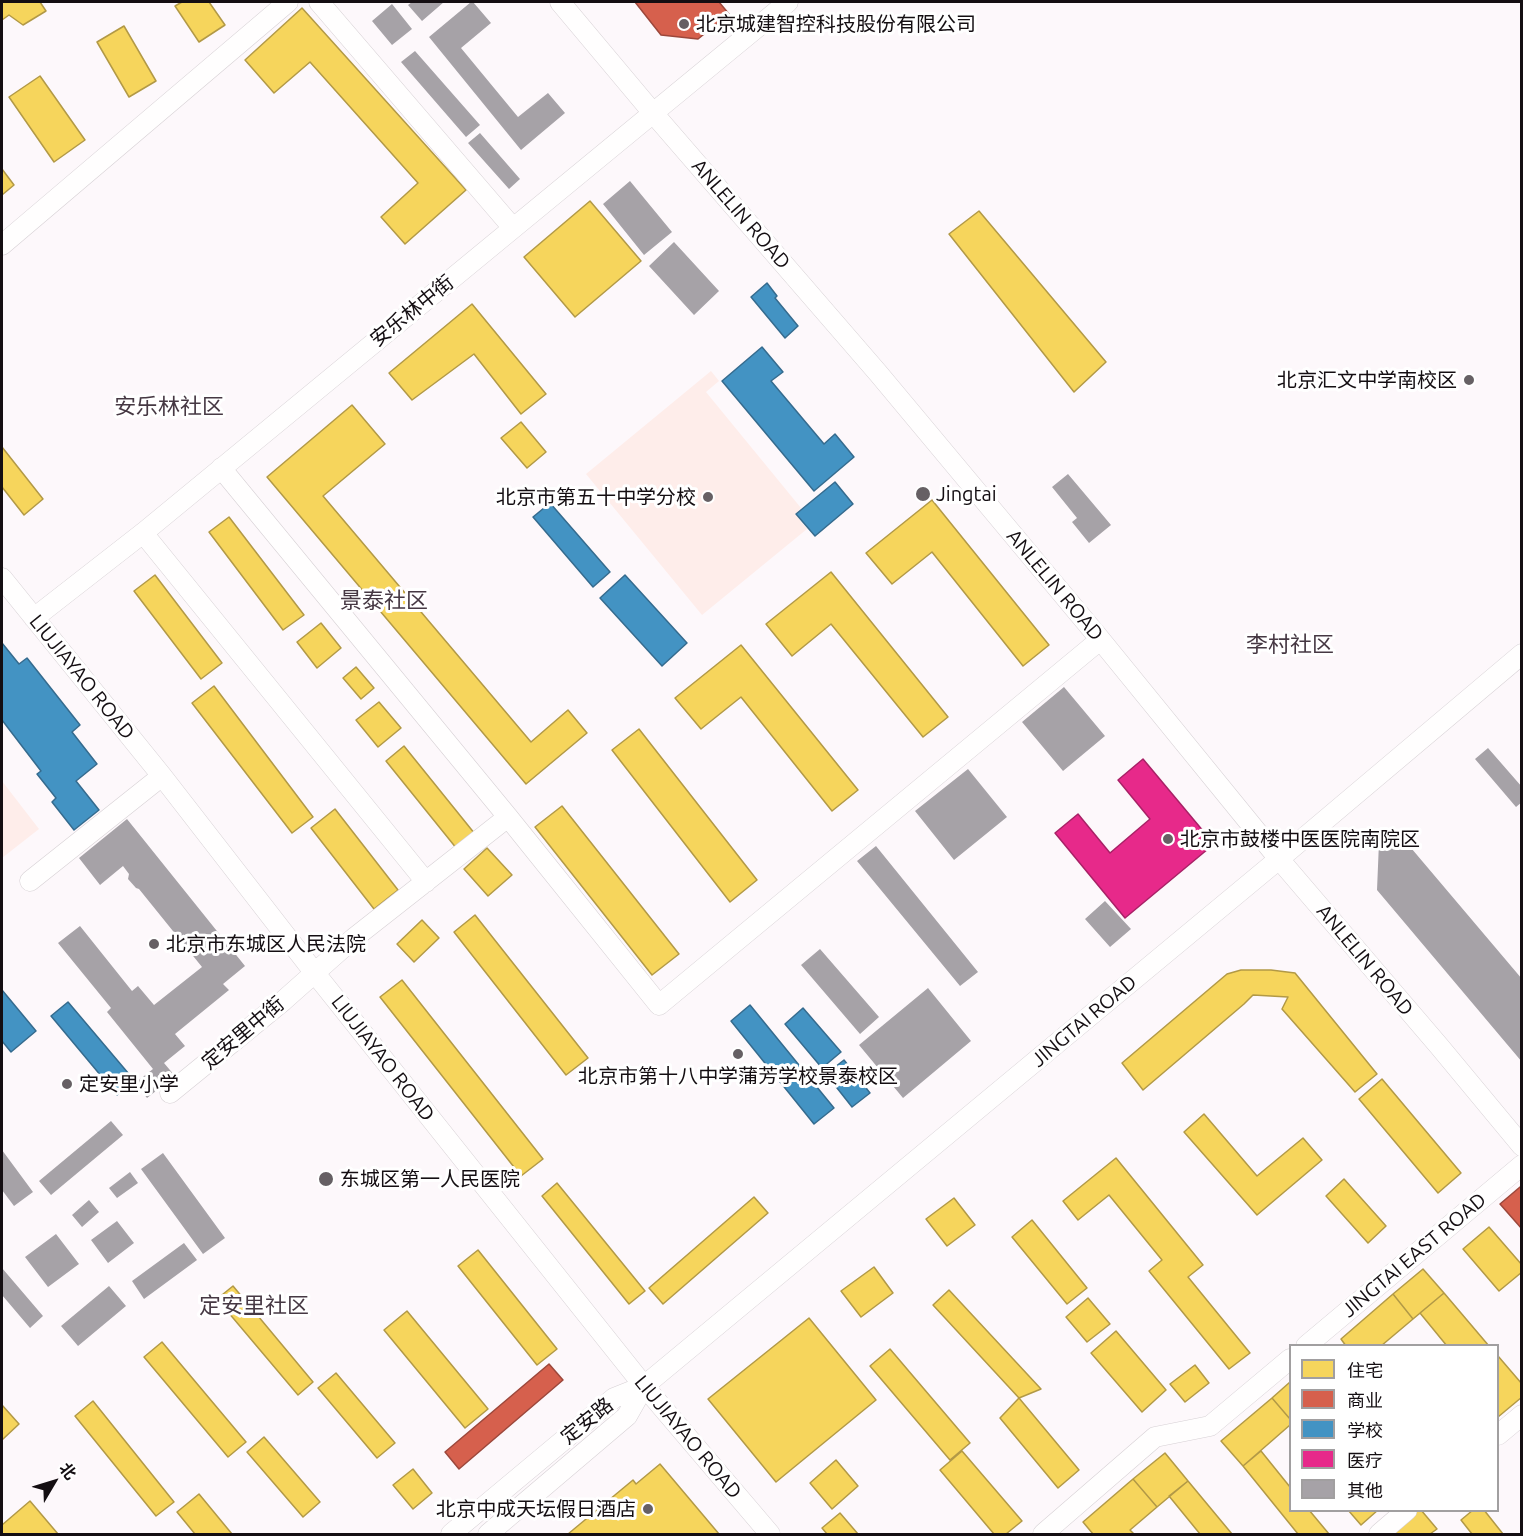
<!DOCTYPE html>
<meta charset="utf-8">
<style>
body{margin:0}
#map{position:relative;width:1523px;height:1536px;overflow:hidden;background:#fdf8fb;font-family:Ubuntu,"Noto Sans SC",sans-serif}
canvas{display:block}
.frame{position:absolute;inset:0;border:3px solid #140e12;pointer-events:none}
.legend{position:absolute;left:1289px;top:1344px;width:210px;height:168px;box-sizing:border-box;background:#fff;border:2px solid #a19fa0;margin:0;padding:8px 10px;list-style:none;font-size:18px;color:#140e12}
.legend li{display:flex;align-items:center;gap:12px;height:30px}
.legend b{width:30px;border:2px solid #a19fa0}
.north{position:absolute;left:24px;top:1452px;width:60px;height:60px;-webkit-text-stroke:4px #fff;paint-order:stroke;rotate:52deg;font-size:16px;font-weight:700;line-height:24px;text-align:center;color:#140e12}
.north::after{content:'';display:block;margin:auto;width:21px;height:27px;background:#140e12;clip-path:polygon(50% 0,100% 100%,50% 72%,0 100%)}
</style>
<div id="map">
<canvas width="1523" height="1536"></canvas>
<div class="frame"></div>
<ul class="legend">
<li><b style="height:16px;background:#f6d55c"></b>住宅</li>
<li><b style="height:16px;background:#d6604d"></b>商业</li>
<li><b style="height:16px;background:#4393c3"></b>学校</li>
<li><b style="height:16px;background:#e7298a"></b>医疗</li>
<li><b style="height:16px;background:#a6a2a7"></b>其他</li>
</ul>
<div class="north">北</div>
</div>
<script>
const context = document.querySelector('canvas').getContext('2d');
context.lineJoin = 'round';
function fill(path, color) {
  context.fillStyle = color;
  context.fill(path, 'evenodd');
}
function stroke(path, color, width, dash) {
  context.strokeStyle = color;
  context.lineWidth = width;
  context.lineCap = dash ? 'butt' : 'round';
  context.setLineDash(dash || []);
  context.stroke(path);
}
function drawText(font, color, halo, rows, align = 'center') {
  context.font = font + ' Ubuntu,"Noto Sans SC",sans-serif';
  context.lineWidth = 6;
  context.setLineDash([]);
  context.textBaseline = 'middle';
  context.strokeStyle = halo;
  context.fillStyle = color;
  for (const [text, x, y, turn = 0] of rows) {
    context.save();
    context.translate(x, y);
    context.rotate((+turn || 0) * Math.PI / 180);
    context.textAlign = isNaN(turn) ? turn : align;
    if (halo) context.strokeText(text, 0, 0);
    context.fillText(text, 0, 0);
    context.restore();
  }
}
fill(new Path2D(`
 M711,371L719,381L706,392L801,508L795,514L807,529L702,615L586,474Z
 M2,781L39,829L2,858Z`), '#feedea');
const homes = new Path2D(`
 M2,2H40L46,11L23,25L9,15L2,20Z
 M182,2H209L225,25L199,42L175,6Z
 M302,8L466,190L405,244L381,217L418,183L310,62L274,93L245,60Z
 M124,26L156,81L129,97L97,42Z
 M40,76L85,140L54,162L9,97Z
 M2,169L14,185L2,195Z
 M590,201L641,261L575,317L524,257Z
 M979,211L1106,362L1074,392L949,234Z
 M472,304L546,394L521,414L474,354L412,400L389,373Z
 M352,405L385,444L323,496L531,742L568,710L587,733L526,784L267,477Z
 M521,422L546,452L527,468L501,438Z
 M2,447L43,499L24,515L2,487Z
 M932,500L1049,645L1023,666L932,552L892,584L866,553Z
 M229,517L304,615L283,630L209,532Z
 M831,572L948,717L923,737L831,624L792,656L766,624Z
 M155,575L222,663L201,679L134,591Z
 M321,623L341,648L317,668L297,642Z
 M741,645L858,790L832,811L741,697L701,729L675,698Z
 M356,667L374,688L361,699L343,678Z
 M214,686L313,817L292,833L192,703Z
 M379,702L401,728L378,747L356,720Z
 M639,729L757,880L730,902L612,750Z
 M404,746L475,834L457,849L386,761Z
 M562,806L679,954L652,975L535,827Z
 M335,809L398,890L374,909L311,828Z
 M487,848L512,875L488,896L464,869Z
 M475,915L588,1058L566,1075L454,932Z
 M422,920L439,938L414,962L397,944Z
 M1241,970H1271L1295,973L1377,1074L1355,1092L1282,1009L1288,997L1253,995L1244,1004L1143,1090L1122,1063L1227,974Z
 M402,980L543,1159L521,1176L380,997Z
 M1382,1079L1461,1173L1438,1193L1359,1099Z
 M1204,1114L1257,1176L1303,1138L1322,1160L1257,1215L1184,1132Z
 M1116,1158L1203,1265L1188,1277L1250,1353L1229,1369L1149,1271L1162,1260L1109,1195L1078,1220L1063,1201Z
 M1344,1179L1386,1226L1368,1243L1326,1196Z
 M557,1183L645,1291L629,1304L542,1196Z
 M754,1197L768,1213L663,1304L649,1288Z
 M954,1198L975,1225L947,1246L926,1219Z
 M1032,1220L1087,1288L1067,1304L1012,1237Z
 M1489,1227L1522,1265V1272L1499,1291L1463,1249Z
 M478,1250L557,1349L537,1365L458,1266Z
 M874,1267L893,1293L861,1317L841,1291Z
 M1423,1269L1444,1293L1413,1319L1393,1294Z
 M233,1286L313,1382L298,1395L217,1299Z
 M949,1290L1041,1389L1019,1398L933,1305Z
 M1444,1293L1489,1346H1447L1420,1313Z
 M1393,1294L1413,1319L1381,1346H1346L1341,1339Z
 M1088,1298L1110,1324L1087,1342L1066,1317Z
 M407,1311L488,1409L465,1428L384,1330Z
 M809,1318L876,1400L776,1482L708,1399Z
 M1116,1331L1166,1390L1142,1412L1091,1353Z
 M162,1342L246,1442L228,1457L144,1357Z
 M890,1349L970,1443L950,1460L870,1366Z
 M1498,1356L1522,1384V1397L1498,1417Z
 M1195,1365L1209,1383L1185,1402L1170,1384Z
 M336,1373L395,1443L377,1458L318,1388Z
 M1290,1382V1419L1272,1398Z
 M1019,1398L1079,1470L1058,1488L1000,1418Z
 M1272,1398L1290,1419V1425L1243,1466L1221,1441Z
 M93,1401L174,1502L156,1516L75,1416Z
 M2,1405L19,1424L2,1440Z
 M264,1437L320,1502L303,1517L247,1452Z
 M962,1451L1022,1521L1006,1534H994L940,1470Z
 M1261,1451L1290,1487V1510H1309L1329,1534H1298L1243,1466Z
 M1165,1453L1188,1481L1157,1507L1133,1479Z
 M836,1460L858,1486L832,1509L810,1483Z
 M660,1464L719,1534H568L633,1480L636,1484Z
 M413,1469L432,1493L413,1509L393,1485Z
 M1133,1479L1157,1507L1130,1530L1134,1534H1093L1083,1522Z
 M1188,1481L1232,1534H1200L1169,1496Z
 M199,1494L232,1534H195L177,1512Z
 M30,1501L58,1534H2V1525Z
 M1348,1510H1378L1361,1525Z
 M1413,1510H1421L1437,1529L1430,1534H1393Z
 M1473,1510H1484L1503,1534H1472L1461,1520Z
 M840,1513L858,1534H827L822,1528Z`);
fill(homes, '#f6d55c');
stroke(homes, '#b29946', 1.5);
const shops = new Path2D(`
 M635,2H719L729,14L698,39L661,35Z
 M1520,1187L1522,1189V1229L1500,1204Z
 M549,1364L563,1380L459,1469L445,1452Z`);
fill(shops, '#d6604d');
stroke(shops, '#9c473b', 1.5);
const schools = new Path2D(`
 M767,283L777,296L775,298L798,326L785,338L751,297Z
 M762,347L783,372L771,381L824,444L835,434L854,457L814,491L722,381Z
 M835,482L853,504L815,536L796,514Z
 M550,503L610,572L593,587L533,517Z
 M625,575L687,643L662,666L600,598Z
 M2,643L19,664L27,658L80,725L72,732L97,764L76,781L99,810L74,830L52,802L56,798L37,774L41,771L2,720Z
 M2,990L36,1031L11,1052L2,1041Z
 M68,1002L134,1080L117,1095L51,1016Z
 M750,1005L834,1108L814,1124L731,1021Z
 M803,1008L841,1052L822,1068L785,1024Z
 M844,1060L870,1093L852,1107L826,1074Z`);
fill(schools, '#4393c3');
stroke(schools, '#356b8e', 1.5);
const health = new Path2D(`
 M1143,759L1214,844L1125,918L1055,833L1078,814L1110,853L1150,819L1118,780Z`);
fill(health, '#e7298a');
stroke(health, '#a82166', 1.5);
fill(new Path2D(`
 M412,2H444L422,21L408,5Z
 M471,2H473L491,23L461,48L518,117L548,93L565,113L521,150L429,37Z
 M392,4L412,29L392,45L372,21Z
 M415,51L480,125L466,137L401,62Z
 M480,133L520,179L509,189L468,143Z
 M630,181L672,232L644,255L603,204Z
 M674,242L719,291L694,315L649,266Z
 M1068,474L1111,525L1089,543L1072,522L1077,518L1052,487Z
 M1064,687L1105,736L1063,771L1022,722Z
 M1488,748L1522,787V802L1516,807L1475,759Z
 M968,769L1007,817L954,860L915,811Z
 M127,819L245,966L223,984L229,990L175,1034L185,1046L164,1063L175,1076L147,1098L135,1083L153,1069L107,1012L111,1008L58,943L80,926L132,991L138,986L154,1005L202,967L139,889L136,888L128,879L129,874L123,866L100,885L79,858Z
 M1395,829L1522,979V1062L1377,890L1379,842Z
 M876,846L978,972L960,986L857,861Z
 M1105,901L1131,929L1110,947L1085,919Z
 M820,949L879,1017L860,1034L801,965Z
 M928,988L971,1041L903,1098L859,1045Z
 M111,1121L123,1135L51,1195L39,1181Z
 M2,1150L33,1192L14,1206L2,1190Z
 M163,1153L225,1238L203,1254L141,1169Z
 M130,1172L138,1183L117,1198L109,1188Z
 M89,1200L99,1212L82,1227L72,1215Z
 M117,1221L134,1243L108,1263L91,1240Z
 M56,1234L79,1264L48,1287L25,1257Z
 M184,1243L197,1260L144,1299L132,1281Z
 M2,1268L43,1316L30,1328L2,1295Z
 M109,1286L126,1306L78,1346L61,1326Z`), '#a6a2a7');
const minor = new Path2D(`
 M319,2L513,228
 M560,2L653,113L878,373L1095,633L1279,859L1439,1046L1522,1146
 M2,245L288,2
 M221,468L508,817L659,1005L1100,640
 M143,533L426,882
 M2,578L162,776L314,972L644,1386L770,1534
 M34,618L143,533L788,2
 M30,881L162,776
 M170,1093L283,1001L354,938L508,817
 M1306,1346L1522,1165
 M1498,1435L1522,1415
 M451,1534L614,1398L644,1386L1279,859L1522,654
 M488,1534L627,1416L644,1386
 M1043,1534L1155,1437L1210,1426L1290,1359
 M1379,1534L1407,1510`);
stroke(minor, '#d6d0d4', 21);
stroke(minor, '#fffefe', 20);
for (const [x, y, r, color] of [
 [684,24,6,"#666064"],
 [1469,380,6,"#666064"],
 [923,494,8,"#666064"],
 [708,497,6,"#666064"],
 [1168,839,6,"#666064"],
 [154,944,6,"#666064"],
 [738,1054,6,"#666064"],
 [67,1084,6,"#666064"],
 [326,1179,8,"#666064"],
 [648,1509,6,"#666064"]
]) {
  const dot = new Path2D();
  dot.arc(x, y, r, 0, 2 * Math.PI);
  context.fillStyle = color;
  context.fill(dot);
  stroke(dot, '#fff', 2);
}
drawText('20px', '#140e12', '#fff', [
 ["北京城建智控科技股份有限公司",696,24],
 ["北京汇文中学南校区",1457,380,"right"],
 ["Jingtai",936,494],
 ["北京市第五十中学分校",696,497,"right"],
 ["北京市鼓楼中医医院南院区",1180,839],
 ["北京市东城区人民法院",166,944],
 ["北京市第十八中学蒲芳学校景泰校区",738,1076,"center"],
 ["定安里小学",79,1084],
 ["东城区第一人民医院",340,1179],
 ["北京中成天坛假日酒店",636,1509,"right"]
], 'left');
drawText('20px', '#140e12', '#fff', [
 ["ANLELIN ROAD",741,214,49],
 ["安乐林中街",412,311,-39],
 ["ANLELIN ROAD",1055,585,50],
 ["LIUJIAYAO ROAD",82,677,51],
 ["ANLELIN ROAD",1365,960,50],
 ["JINGTAI ROAD",1084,1021,-40],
 ["定安里中街",243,1033,-40],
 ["LIUJIAYAO ROAD",383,1058,52],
 ["JINGTAI EAST ROAD",1414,1255,-40],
 ["定安路",587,1421,-39],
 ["LIUJIAYAO ROAD",688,1437,50]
]);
drawText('22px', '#463843', '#fff', [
 ["安乐林社区",169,407],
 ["景泰社区",384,601],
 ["李村社区",1290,645],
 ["定安里社区",254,1306]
]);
</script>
